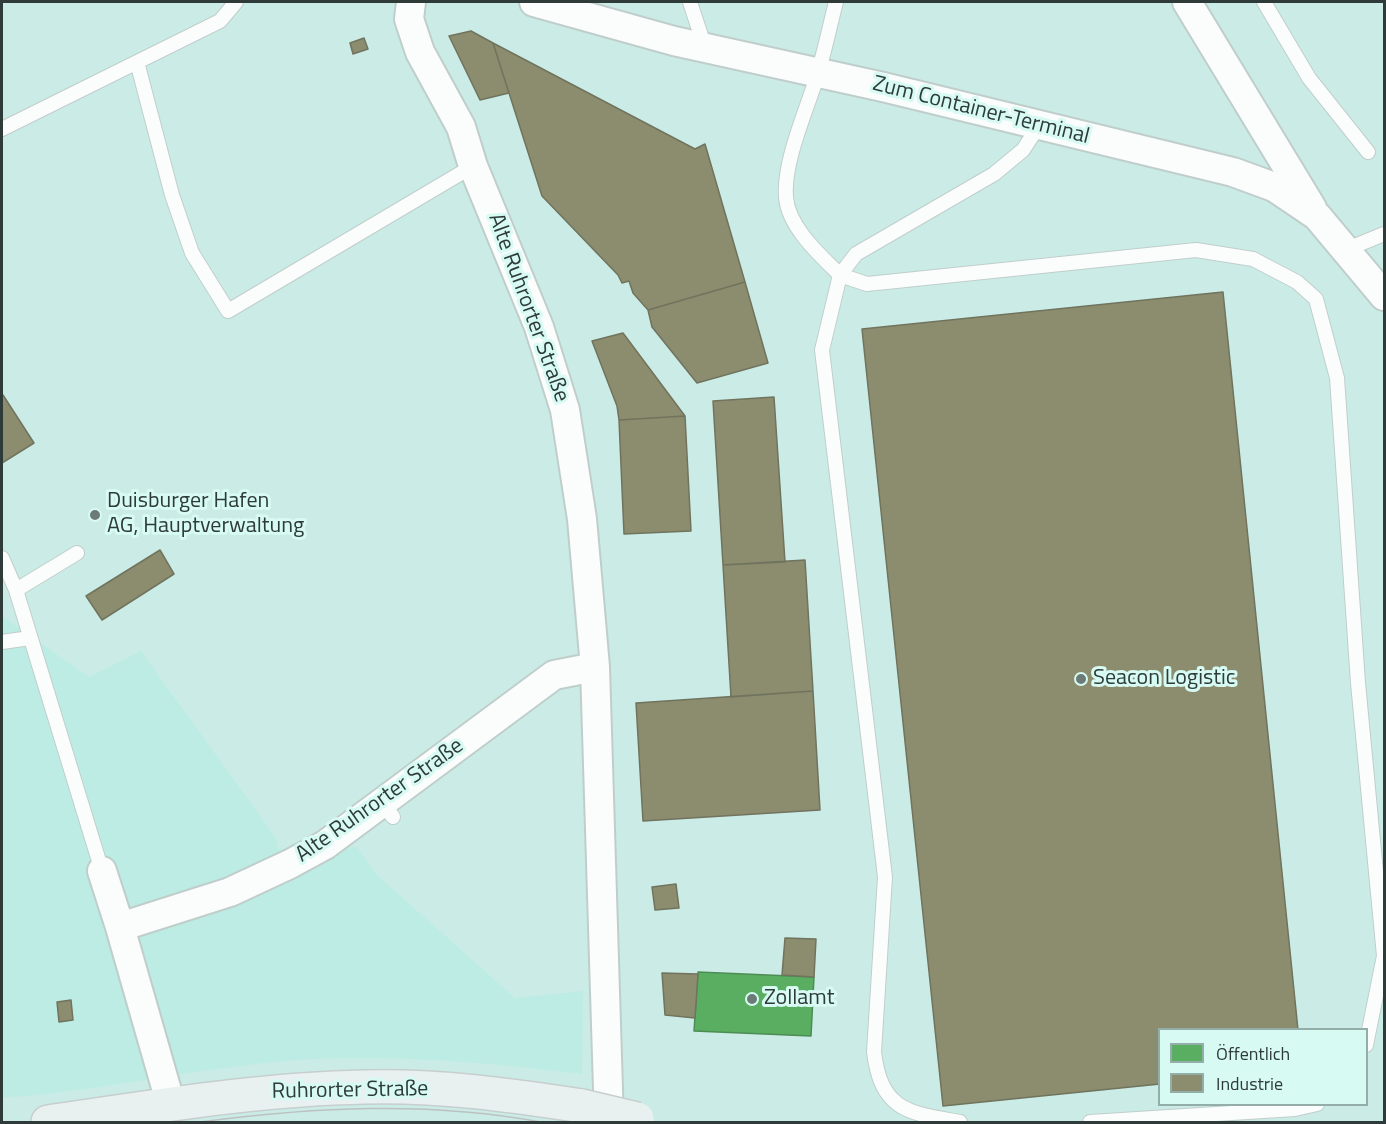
<!DOCTYPE html>
<meta charset="utf-8">
<style>
body{margin:0}
#map{position:relative;width:1386px;height:1124px;overflow:hidden;background:#dff2ee;font-family:"Titillium Web",sans-serif}
canvas{display:block}
.frame{position:absolute;inset:0;border:3px solid #2e3b39;pointer-events:none}
.legend{position:absolute;left:1158px;top:1028px;width:210px;height:78px;box-sizing:border-box;background:#d7faf3;border:2px solid #93aea9;margin:0;padding:8px 10px;list-style:none;font-size:18px;color:#2e3b39}
.legend li{display:flex;align-items:center;gap:12px;height:30px}
.legend b{width:30px;border:2px solid #93aea9}
</style>
<div id="map">
<canvas width="1386" height="1124"></canvas>
<div class="frame"></div>
<ul class="legend">
<li><b style="height:16px;background:#5aae61"></b>Öffentlich</li>
<li><b style="height:16px;background:#8c8c6e"></b>Industrie</li>
</ul>
</div>
<script>
const context = document.querySelector('canvas').getContext('2d');
context.lineJoin = 'round';
function fill(path, color) {
  context.fillStyle = color;
  context.fill(path, 'evenodd');
}
function stroke(path, color, width, dash) {
  context.strokeStyle = color;
  context.lineWidth = width;
  context.lineCap = dash ? 'butt' : 'round';
  context.setLineDash(dash || []);
  context.stroke(path);
}
function drawText(font, color, halo, rows, align = 'center') {
  context.font = font + ' "Titillium Web",sans-serif';
  context.lineWidth = 6;
  context.setLineDash([]);
  context.textBaseline = 'middle';
  context.strokeStyle = halo;
  context.fillStyle = color;
  for (const [text, x, y, turn = 0] of rows) {
    context.save();
    context.translate(x, y);
    context.rotate((+turn || 0) * Math.PI / 180);
    context.textAlign = isNaN(turn) ? turn : align;
    if (halo) context.strokeText(text, 0, 0);
    context.fillText(text, 0, 0);
    context.restore();
  }
}
fill(new Path2D(`
 M2,2H1384V1122H2ZM1160,1030H1366V1104H1160Z`), '#cbece6');
fill(new Path2D(`
 M2,616L89,677L141,651L276,838L278,849L357,847L377,875L515,998L583,991L582,1074C488,1063 394,1054 300,1060C200,1067 101,1091 2,1098Z`), '#bdece4');
const public = new Path2D(`
 M698,972L814,977L811,1036L694,1031Z`);
fill(public, '#5aae61');
stroke(public, '#4d8c55', 1.5);
const industry = new Path2D(`
 M471,31L493,43L509,93L480,100L449,36Z
 M364,38L368,49L353,54L350,43Z
 M493,43L695,149L705,144L745,282L648,310L633,293L629,281L622,283L618,275L542,196Z
 M745,282L768,363L697,383L652,327L648,310Z
 M1223,292L1298,1030H1160V1084L943,1106L862,329Z
 M623,333L685,416L619,420L617,406L592,341Z
 M3,395L34,443L2,463V396Z
 M774,397L785,562L723,565L713,401Z
 M685,416L691,531L624,534L619,420Z
 M160,550L174,574L102,620L86,596Z
 M805,560L813,691L731,697L723,565Z
 M813,691L820,810L643,821L636,703Z
 M676,884L679,908L655,910L652,887Z
 M785,938L816,939L814,977L782,975Z
 M662,973L698,974L695,1018L665,1015Z
 M71,1000L73,1020L59,1022L57,1002Z`);
fill(industry, '#8c8c6e');
stroke(industry, '#70745e', 1.5);
const lane = new Path2D(`
 M690,2L705,48
 M836,2C830,25 825,49 818,73C808,107 783,161 786,197C788,227 820,255 840,275L856,254L994,174L1023,150L1040,124
 M1264,2L1309,78L1368,152
 M137,62L172,195L192,253L228,311L473,166
 M2,129L220,21L236,2
 M1345,250L1384,234
 M2,558L16,590L102,871
 M16,590L77,553
 M2,642L30,638
 M382,802L393,817
 M960,1122C909,1113 881,1111 874,1052L885,877L822,350L840,275L867,284L1196,250L1253,259L1297,282L1316,299L1337,378L1358,683L1384,956L1366,1045
 M1090,1122L1295,1109L1317,1104`);
const street = new Path2D(`
 M411,2L409,19L420,52L461,127L473,166L539,327L565,410L582,519L595,667L609,1122
 M534,2L674,41L883,87L1233,172L1274,187L1317,216L1384,296
 M1187,2L1312,208
 M102,871L120,927
 M171,1105L120,927L230,892L290,864L325,845L554,675L595,667`);
const primary = new Path2D(`
 M48,1122C153,1107 258,1089 365,1087C438,1085 510,1095 582,1106`);
stroke(lane, '#c0cecb', 16);
stroke(street, '#c0cecb', 32);
stroke(primary, '#c6cfcd', 36);
stroke(lane, '#fafdfc', 14);
stroke(street, '#fafdfc', 28);
stroke(primary, '#e8f1f0', 33);
stroke(new Path2D(`
 M200,1122C314,1107 428,1101 541,1122`), '#bcc1c0', 1.5);
const primaryBridge = new Path2D(`
 M582,1106L637,1119`);
stroke(primaryBridge, '#c6cfcd', 36, []);
stroke(primaryBridge, '#e8f1f0', 33);
for (const [x, y, r, color] of [
 [95,515,6,"#6c7b78"],
 [1081,679,6,"#6c7b78"],
 [752,999,6,"#6c7b78"]
]) {
  const dot = new Path2D();
  dot.arc(x, y, r, 0, 2 * Math.PI);
  context.fillStyle = color;
  context.fill(dot);
  stroke(dot, '#d7faf3', 2);
}
drawText('22px', '#2e3b39', '#d7faf3', [
 ["Zum Container-Terminal",981,111,14],
 ["Alte Ruhrorter Straße",528,308,70],
 ["Alte Ruhrorter Straße",380,801,-35],
 ["Ruhrorter Straße",350,1091,-1]
]);
drawText('22px', '#2e3b39', '#d7faf3', [
 ["Duisburger Hafen",107,502],
 ["AG, Hauptverwaltung",107,527],
 ["Seacon Logistic",1093,679],
 ["Zollamt",764,999]
], 'left');
</script>
